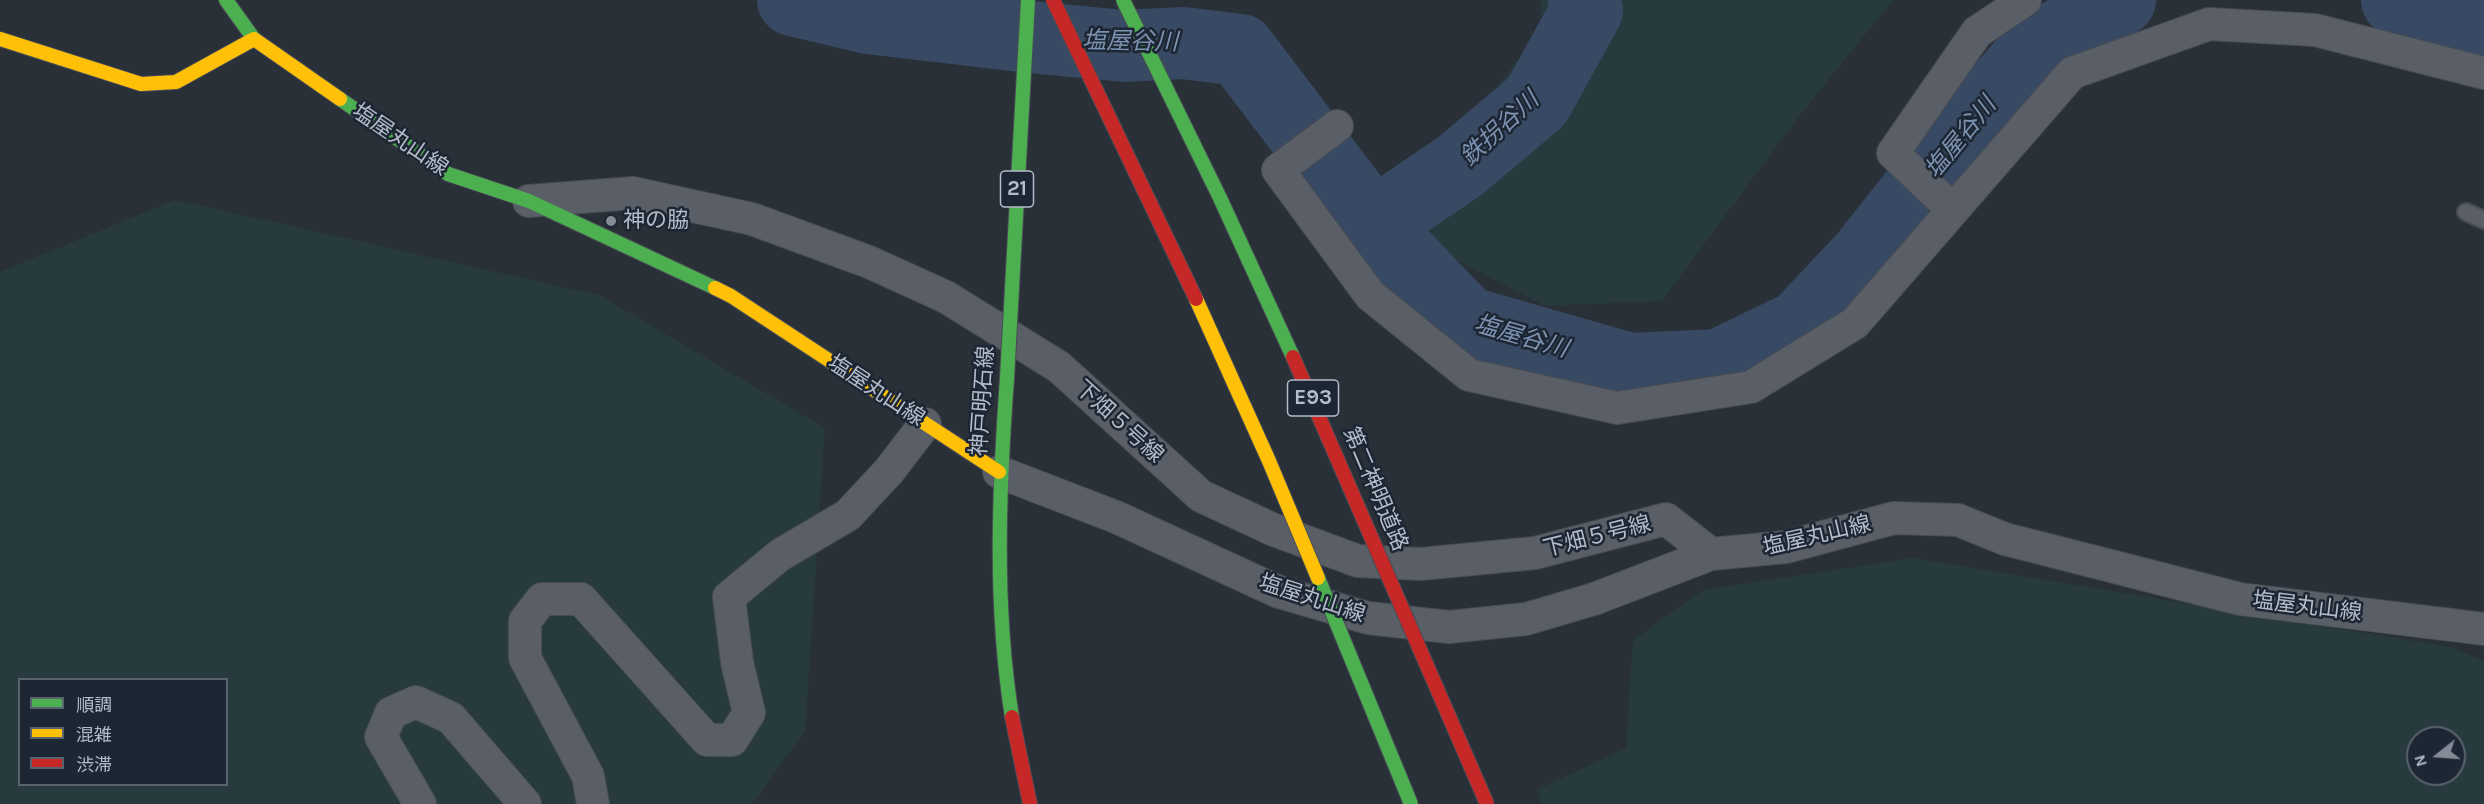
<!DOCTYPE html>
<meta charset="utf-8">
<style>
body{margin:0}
#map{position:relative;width:2484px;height:804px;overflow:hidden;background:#2a3038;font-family:Karla,"Noto Sans JP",sans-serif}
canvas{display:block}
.legend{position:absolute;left:18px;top:678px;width:210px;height:108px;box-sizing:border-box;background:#1d2633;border:2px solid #59626f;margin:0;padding:8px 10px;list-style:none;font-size:18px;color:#b4bcc9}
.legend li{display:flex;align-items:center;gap:12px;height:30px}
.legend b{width:30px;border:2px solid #59626f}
.north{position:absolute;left:2406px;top:726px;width:60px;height:60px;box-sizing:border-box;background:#1d2633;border:2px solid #59626f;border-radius:50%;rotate:253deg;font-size:16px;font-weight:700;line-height:24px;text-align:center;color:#b4bcc9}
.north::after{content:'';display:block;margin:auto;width:21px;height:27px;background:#848b96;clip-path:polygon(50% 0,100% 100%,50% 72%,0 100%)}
</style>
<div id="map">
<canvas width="2484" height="804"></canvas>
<ul class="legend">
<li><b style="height:8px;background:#4caf50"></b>順調</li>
<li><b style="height:8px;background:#ffc107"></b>混雑</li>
<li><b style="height:8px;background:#c62828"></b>渋滞</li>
</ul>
<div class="north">N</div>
</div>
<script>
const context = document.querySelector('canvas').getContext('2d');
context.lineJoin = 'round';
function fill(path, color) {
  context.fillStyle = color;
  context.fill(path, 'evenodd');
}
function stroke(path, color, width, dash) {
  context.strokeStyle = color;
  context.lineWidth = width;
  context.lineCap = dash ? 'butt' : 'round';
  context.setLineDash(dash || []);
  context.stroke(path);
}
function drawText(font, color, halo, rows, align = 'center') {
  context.font = font + ' Karla,"Noto Sans JP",sans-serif';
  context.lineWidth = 5;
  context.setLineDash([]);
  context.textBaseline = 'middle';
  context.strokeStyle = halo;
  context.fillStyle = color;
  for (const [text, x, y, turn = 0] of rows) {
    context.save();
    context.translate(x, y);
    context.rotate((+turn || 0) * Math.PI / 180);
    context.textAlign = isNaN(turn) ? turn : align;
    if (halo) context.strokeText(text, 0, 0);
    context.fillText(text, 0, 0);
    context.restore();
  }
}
fill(new Path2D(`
 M1541,0H1893L1793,124L1662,301L1545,306L1431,247L1387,182L1477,114L1542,28Z
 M175,200L599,295L825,428L805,731L752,804H0V272ZM20,680H226V784H20Z
 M1913,558L2450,647L2484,661V804H1542L1537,790L1626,748L1633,640L1703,590ZM2418,738H2454V774H2418Z`), '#273a3e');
stroke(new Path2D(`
 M793,0L868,18L1030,37L1124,46L1183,43L1240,50L1373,225L1466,322L1630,369L1719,365L1800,326L1864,258L1961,135L2037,48L2120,0
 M2397,0L2484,33
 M1373,225L1460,166L1537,101L1587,10L1584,0`), '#384963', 72);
const lane = new Path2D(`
 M2466,212L2484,220`);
const street = new Path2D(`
 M1337,126L1278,170L1370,295L1469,375L1617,408L1751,387L1855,323L2072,73L2209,24L2315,30L2484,73
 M529,201L633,193L752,219L869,262L946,297L1059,367L1201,496L1274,530L1358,561L1421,564L1535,553L1666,519L1711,554
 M1953,210L1893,153L1977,32L2025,0
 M999,472L1116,517L1279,592L1368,618L1449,627L1526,619L1594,599L1711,554L1786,547L1894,518L1958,520L2005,539L2240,599L2484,629
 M420,804L381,737L391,713L416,702L451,718L525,804
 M593,804L588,776L525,658V621L542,599H581L707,740H732L749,713L737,662L729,597L780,555L848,515L889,471L925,424`);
const fast = new Path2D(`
 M226,0L254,39
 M340,99L448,174L529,201L715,288
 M1007,378C999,490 994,605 1012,717`);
const slow = new Path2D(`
 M0,39L141,84L176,82L254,39L340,99
 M715,288L731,296L999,472`);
const jam = new Path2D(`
 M1012,717L1030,804`);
stroke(lane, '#484c53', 20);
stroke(street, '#484c53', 34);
stroke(fast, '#484c53', 16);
stroke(slow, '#484c53', 16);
stroke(jam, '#484c53', 16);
stroke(lane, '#5a5e66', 16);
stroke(street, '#5a5e66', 32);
stroke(fast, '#4caf50', 14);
stroke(slow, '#ffc107', 14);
stroke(jam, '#c62828', 14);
const fastBridge = new Path2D(`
 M1123,0L1220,198L1293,357
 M1007,378L1028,0
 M1318,578L1411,804`);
const slowBridge = new Path2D(`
 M1196,299L1269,461L1318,578`);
const jamBridge = new Path2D(`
 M1053,0L1196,299
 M1293,357L1487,804`);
stroke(fastBridge, '#484c55', 16, []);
stroke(slowBridge, '#484c55', 16, []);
stroke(jamBridge, '#484c55', 16, []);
stroke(fastBridge, '#4caf50', 14);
stroke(slowBridge, '#ffc107', 14);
stroke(jamBridge, '#c62828', 14);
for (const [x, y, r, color] of [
 [611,221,6,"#848b96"]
]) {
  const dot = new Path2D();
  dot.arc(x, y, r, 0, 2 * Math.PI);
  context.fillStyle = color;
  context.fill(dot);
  stroke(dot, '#1d2633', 2);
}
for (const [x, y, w] of [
 [1017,189,33],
 [1313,398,51]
]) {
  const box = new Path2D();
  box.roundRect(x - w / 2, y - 18, w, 36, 4.5);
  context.fillStyle = '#1d2633';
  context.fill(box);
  stroke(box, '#b4bcc9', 1.5);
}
drawText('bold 21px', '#b4bcc9', null, [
 ["21",1017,189],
 ["E93",1313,398]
]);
drawText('22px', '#b4bcc9', '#1d2633', [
 ["塩屋丸山線",400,140,34],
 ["塩屋丸山線",876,391,33],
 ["神戸明石線",983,401,-86],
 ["下畑５号線",1119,422,42],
 ["第二神明道路",1375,489,67],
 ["塩屋丸山線",1817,536,-13],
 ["下畑５号線",1597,537,-14],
 ["塩屋丸山線",1312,599,18],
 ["塩屋丸山線",2307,607,7]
]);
drawText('22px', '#b4bcc9', '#1d2633', [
 ["神の脇",623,221]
], 'left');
drawText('italic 24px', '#7c92b1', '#1d2633', [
 ["塩屋谷川",1130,42,1],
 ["鉄拐谷川",1500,129,-43],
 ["塩屋谷川",1961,138,-51],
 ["塩屋谷川",1521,337,16]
]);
</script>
